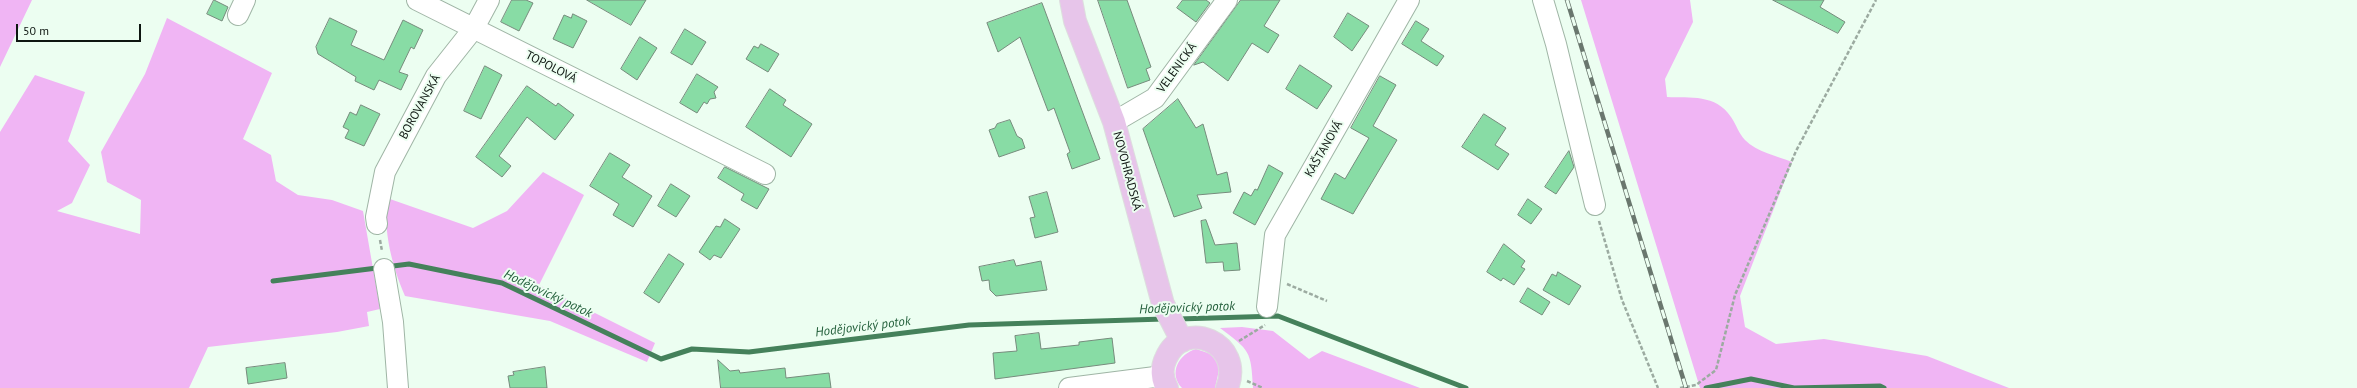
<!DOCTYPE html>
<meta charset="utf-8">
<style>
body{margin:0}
#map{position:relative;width:2357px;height:388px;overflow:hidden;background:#ecfef1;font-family:"PT Sans",sans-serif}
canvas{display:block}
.scale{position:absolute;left:16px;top:24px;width:125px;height:18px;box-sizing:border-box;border:2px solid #0e1611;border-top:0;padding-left:5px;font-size:12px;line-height:14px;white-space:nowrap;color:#0e1611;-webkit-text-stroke:3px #ecfef1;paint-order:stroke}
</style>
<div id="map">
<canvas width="2357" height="388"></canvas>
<div class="scale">50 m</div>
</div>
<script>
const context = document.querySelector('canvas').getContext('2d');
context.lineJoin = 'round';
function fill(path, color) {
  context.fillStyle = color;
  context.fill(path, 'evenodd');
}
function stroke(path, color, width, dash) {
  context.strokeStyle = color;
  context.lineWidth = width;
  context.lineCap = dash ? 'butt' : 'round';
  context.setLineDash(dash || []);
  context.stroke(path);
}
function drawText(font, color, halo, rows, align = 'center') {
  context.font = font + ' "PT Sans",sans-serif';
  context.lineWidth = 4;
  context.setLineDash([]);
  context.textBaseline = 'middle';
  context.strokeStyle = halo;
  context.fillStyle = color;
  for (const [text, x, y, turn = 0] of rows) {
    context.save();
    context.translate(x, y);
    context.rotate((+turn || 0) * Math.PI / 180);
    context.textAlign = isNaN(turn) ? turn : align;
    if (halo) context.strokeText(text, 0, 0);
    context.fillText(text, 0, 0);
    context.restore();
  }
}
fill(new Path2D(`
 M0,0H32L0,67Z
 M1581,0H1690L1693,22L1665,79L1667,97C1690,98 1716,94 1731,117C1736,124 1739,134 1745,140C1757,152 1777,156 1792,162L1740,296L1745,327L1776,344L1824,339L1927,356L2009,388H1700Z
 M167,18L272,73L243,139L271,155L276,181L298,195L332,200L363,211L380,309L367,312L369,326L337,332L208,347L189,388H0V132L35,75L85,92L68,141L90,165L72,203L57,211L140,234L141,200L107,182L101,152L145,74Z
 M543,172L584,195L539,285L655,343L647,362L550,321L405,296C392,266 383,231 387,198L473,228L507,211Z
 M1242,327L1273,331L1309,359L1322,351L1420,388H1253C1251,350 1250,351 1220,328Z
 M1196,349L1211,354L1220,366L1215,388H1182C1168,373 1179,354 1196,349Z`), '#f0b5f4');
stroke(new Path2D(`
 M273,281L409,264L502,283L661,359L692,349L749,352L969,325L1164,319
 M1178,319L1278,316L1466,388
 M1706,388L1751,379L1794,388L1880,386L1884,388`), '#45815b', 5);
const building = new Path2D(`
 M214,0L228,7L222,21L207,14Z
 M512,0H526L533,3L519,31L501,22Z
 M587,0H646L631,25Z
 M1098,0H1127L1151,67L1146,69L1150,80L1128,88Z
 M1183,0H1206L1210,3L1196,22L1177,8Z
 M1241,0H1280L1264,26L1279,35L1268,53L1252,43L1228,81L1203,62L1194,65Z
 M1773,0H1824L1820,7L1845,22L1838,33Z
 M1042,3L1100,159L1072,169L1067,154L1070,152L1054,108L1048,111L1020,37L998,52L987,23Z
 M1348,13L1369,26L1352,51L1334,37Z
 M573,14L587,21L573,48L553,39L564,15L571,18Z
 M330,18L357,31L351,45L384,60L403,20L423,30L414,49L411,47L399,72L408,75L401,90L379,80L374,90L355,81L356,77L318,54L316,47Z
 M1416,21L1429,29L1421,41L1444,56L1437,66L1402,44Z
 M685,29L706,42L692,65L671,53Z
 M640,37L657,48L637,80L621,69Z
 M761,44L779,54L768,72L746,59L754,46L758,48Z
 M1300,65L1332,86L1317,109L1286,89Z
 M485,66L502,75L481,119L464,111Z
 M697,74L718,87L714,92L716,98L710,99L707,104L704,102L697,113L680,103Z
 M1380,76L1396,85L1373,126L1397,140L1353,214L1321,199L1335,173L1345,179L1369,138L1351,128Z
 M527,86L556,106L558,103L574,115L555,140L527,117L499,156L511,166L502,177L476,157Z
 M770,89L786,100L783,105L812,124L791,157L746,127Z
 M1178,99L1196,128L1203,124L1217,175L1227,172L1231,192L1197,195L1202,208L1174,217L1143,129Z
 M361,105L380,114L364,146L345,138L349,130L343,127L350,112L356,115Z
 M1484,114L1506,128L1495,145L1509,154L1498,170L1462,147Z
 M1010,120L1017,136L1022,139L1025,148L999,157L989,130L995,128L997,124Z
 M1569,151L1574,167L1556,194L1545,187Z
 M610,153L630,165L622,177L652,196L633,227L613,215L619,204L590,186Z
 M1269,165L1283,173L1255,225L1233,213L1244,192L1251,196L1255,189L1257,190Z
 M725,167L769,189L757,209L741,200L744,194L718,178Z
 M671,184L690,196L676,217L658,206Z
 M1047,192L1058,232L1035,238L1030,218L1035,217L1029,197Z
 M1528,199L1542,209L1531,224L1518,215Z
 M725,219L740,229L721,258L714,255L710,260L699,252L716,226L720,227Z
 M1206,220L1215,245L1237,243L1240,270L1224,271L1223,262L1206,263L1201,221Z
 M1504,244L1525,261L1521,267L1525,269L1514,285L1503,278L1501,281L1487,272Z
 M669,254L684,264L659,303L644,293Z
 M1014,260L1016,266L1041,261L1047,290L996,296L990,290L989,280L982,281L979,267Z
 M1558,272L1581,286L1569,305L1543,290L1552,274L1556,276Z
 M1528,288L1550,302L1542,315L1520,302Z
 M1039,333L1041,349L1079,345V342L1112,338L1115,363L995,379L993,353L1017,351L1015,336Z
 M718,360L730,371L739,370L740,373L785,368L786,378L829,373L831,388H721Z
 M285,363L287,378L248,384L246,368Z
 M545,367L547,388H510L508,376L514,375L513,372Z`);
fill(building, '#88dca5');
stroke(building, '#768b7c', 1);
const minor = new Path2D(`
 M417,0L765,174
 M1543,0L1556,44L1595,205
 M238,15L245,0
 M1114,122L1155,98L1227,0
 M377,224L376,217L385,172L436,76L474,28L489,0
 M384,269L393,322L398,388
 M1267,307L1275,235L1409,0
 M1069,388L1163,376`);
const major = new Path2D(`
 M1071,0L1075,21L1114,122L1163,304L1182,341
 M1167,388C1162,379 1161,368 1166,358C1184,317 1245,343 1227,388`);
stroke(minor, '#9fb5a5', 22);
stroke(major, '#dddede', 24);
stroke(new Path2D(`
 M1599,221L1622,300L1658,388
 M380,240L382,251
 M1287,284L1327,301
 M1239,341L1265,325
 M1247,381L1263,388
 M1680,388L1696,385L1716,370L1735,295L1796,151L1876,0`), '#9caba1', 2.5, [4, 2]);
stroke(minor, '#fff', 20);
stroke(major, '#e7c5ea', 22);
const rail = new Path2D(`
 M1567,0L1686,388`);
stroke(rail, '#6a776e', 4.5);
stroke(rail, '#ecfef1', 3, [9]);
drawText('12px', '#0e1611', '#ecfef1', [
 ["TOPOLOVÁ",551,67,27],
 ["VELENICKÁ",1177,68,-54],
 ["BOROVANSKÁ",420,107,-61],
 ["KAŠTANOVÁ",1324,149,-60],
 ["NOVOHRADSKÁ",1127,171,75]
]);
drawText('italic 13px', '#24603c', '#ecfef1', [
 ["Hodějovický potok",548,294,25],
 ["Hodějovický potok",1187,308,-2],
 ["Hodějovický potok",863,327,-7]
]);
</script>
